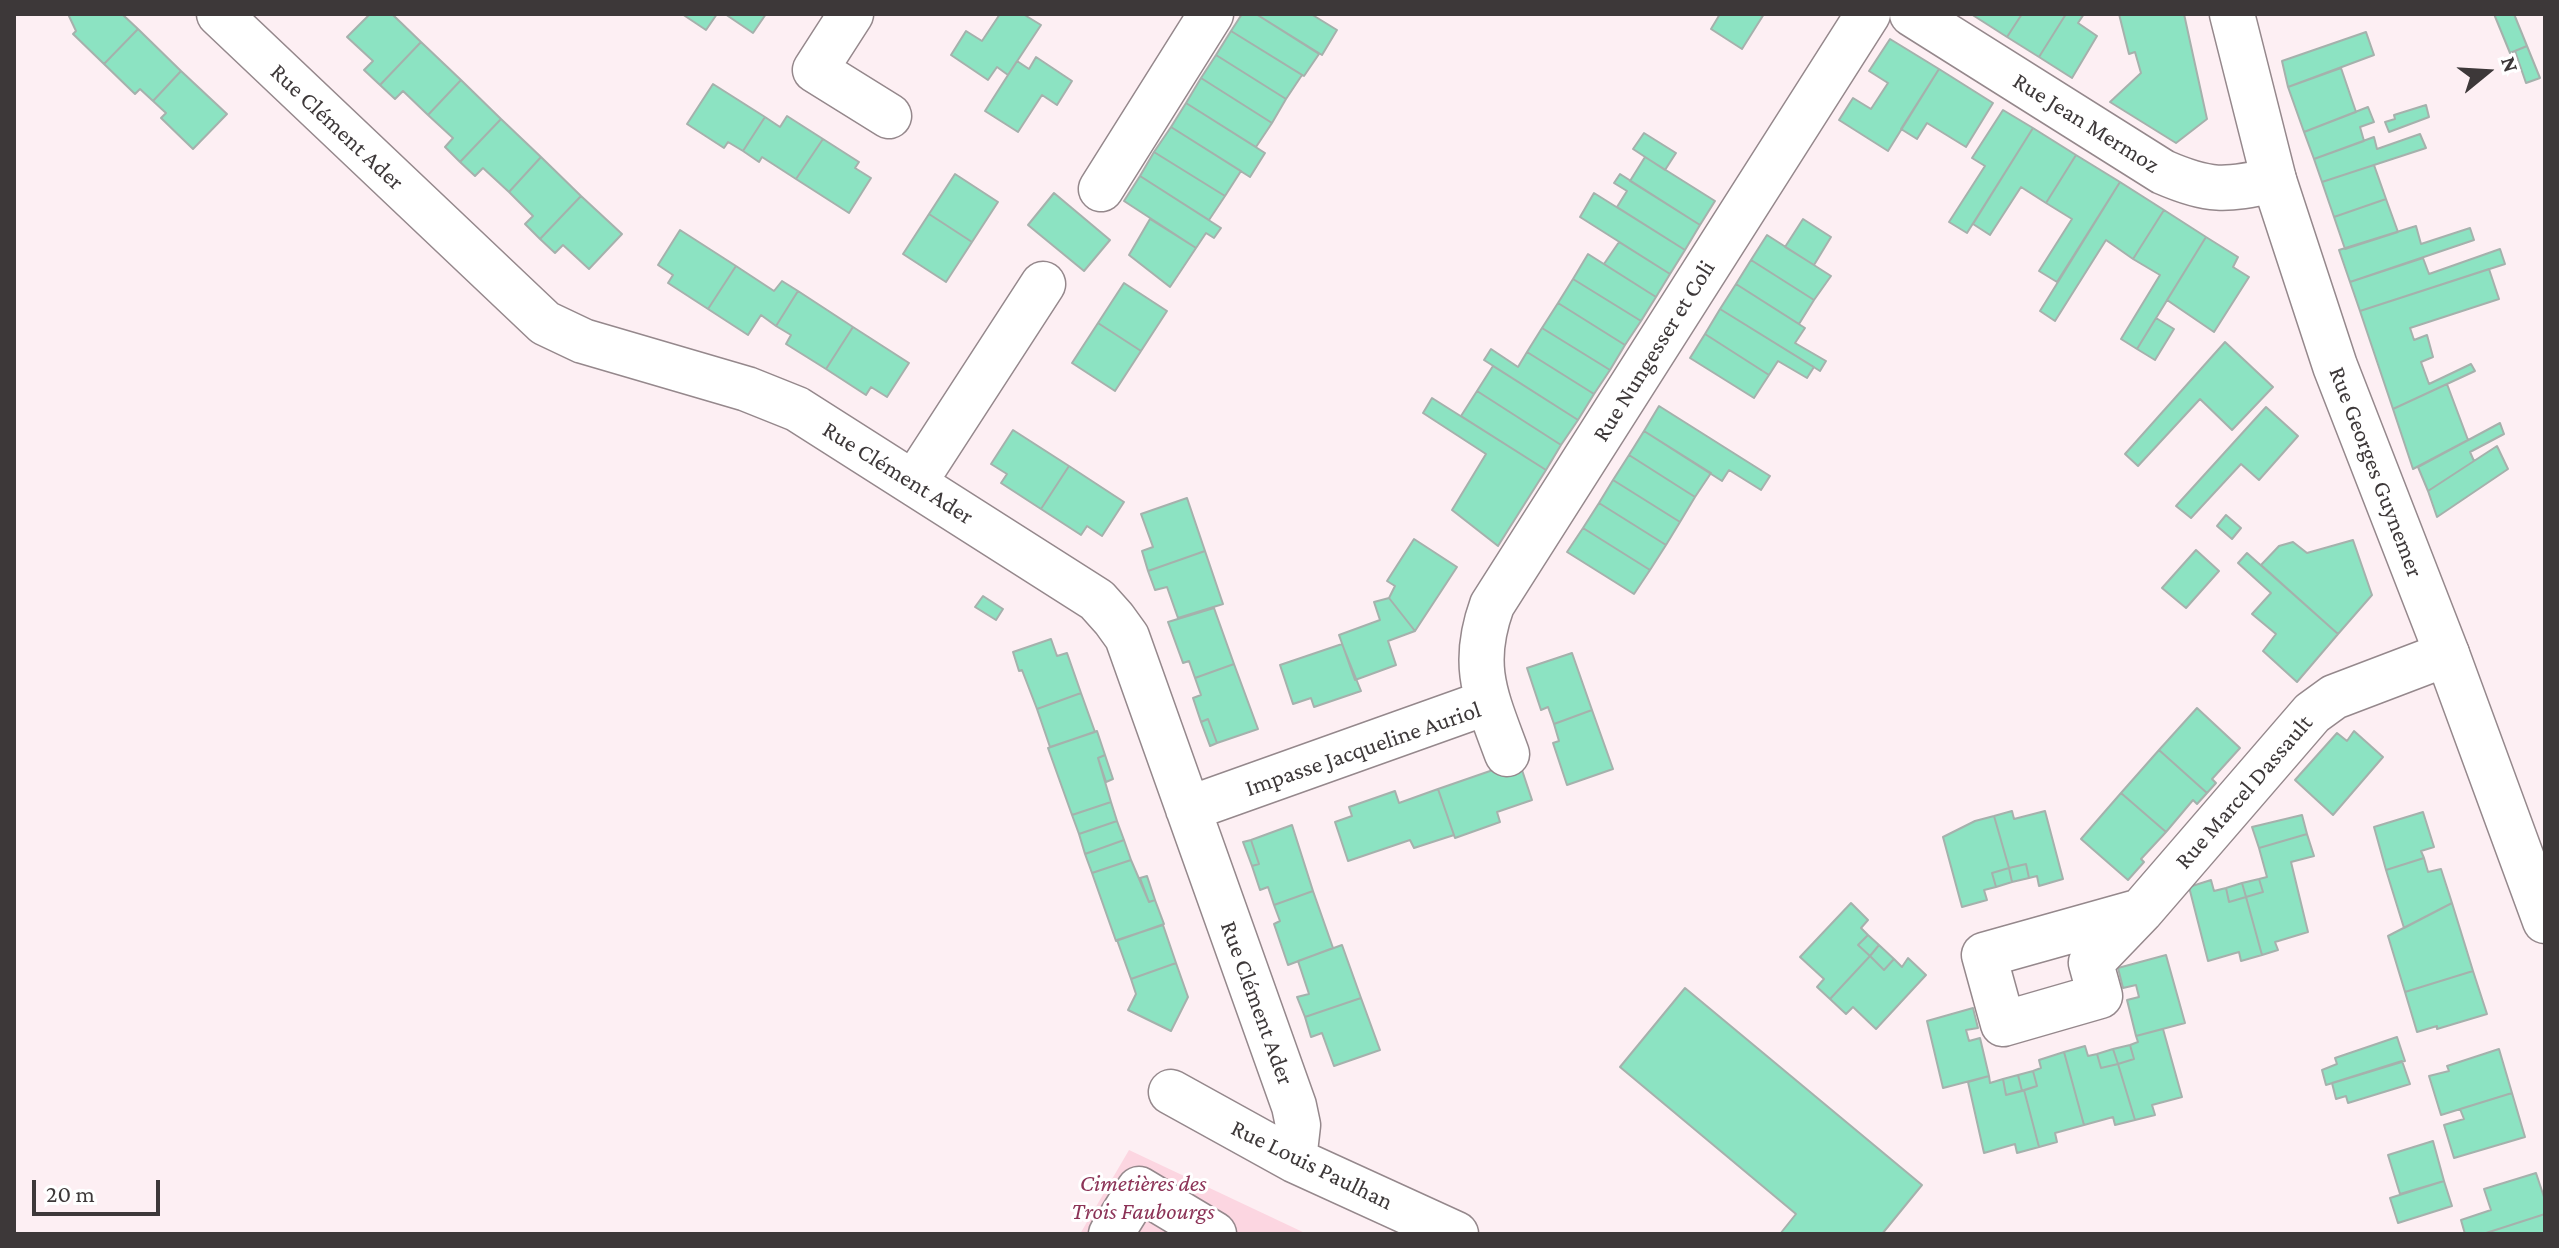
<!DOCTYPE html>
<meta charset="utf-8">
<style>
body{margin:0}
#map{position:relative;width:2559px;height:1248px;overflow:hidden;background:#fdeff3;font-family:"Crimson Pro",serif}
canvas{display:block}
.frame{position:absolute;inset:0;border:16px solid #3d3839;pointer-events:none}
.north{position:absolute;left:2447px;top:32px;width:80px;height:80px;-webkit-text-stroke:6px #fff;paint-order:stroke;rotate:72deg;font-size:22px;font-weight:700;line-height:32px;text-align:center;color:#3d3839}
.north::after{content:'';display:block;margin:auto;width:28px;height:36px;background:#3d3839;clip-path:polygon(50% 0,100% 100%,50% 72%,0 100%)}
.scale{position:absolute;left:32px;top:1180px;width:128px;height:36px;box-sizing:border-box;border:4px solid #3d3839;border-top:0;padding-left:10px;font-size:24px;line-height:28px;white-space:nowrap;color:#3d3839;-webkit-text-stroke:6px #fff;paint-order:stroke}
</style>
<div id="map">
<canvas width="2559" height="1248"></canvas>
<div class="frame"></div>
<div class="north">N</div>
<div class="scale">20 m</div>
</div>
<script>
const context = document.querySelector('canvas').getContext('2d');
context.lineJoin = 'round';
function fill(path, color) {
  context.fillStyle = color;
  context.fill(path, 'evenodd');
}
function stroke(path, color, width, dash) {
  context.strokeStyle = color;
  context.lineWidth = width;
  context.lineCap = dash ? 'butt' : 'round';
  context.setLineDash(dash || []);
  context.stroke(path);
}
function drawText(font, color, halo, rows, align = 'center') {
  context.font = font + ' "Crimson Pro",serif';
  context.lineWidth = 6;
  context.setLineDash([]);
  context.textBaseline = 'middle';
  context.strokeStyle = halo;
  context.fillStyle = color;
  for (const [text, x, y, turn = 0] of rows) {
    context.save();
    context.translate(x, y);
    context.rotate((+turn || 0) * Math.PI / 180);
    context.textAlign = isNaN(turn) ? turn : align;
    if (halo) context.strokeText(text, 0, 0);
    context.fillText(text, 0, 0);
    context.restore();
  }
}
fill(new Path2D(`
 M1129,1150L1307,1234H1080Z`), '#fcd6e1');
const building = new Path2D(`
 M68,14H122L138,29L104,64L73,34L76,31Z
 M370,14H392L421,42L380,85L364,70L373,61L347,37Z
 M682,14H717L706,30Z
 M725,14H766L753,33Z
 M1000,14H1023L1041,25L1008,75L997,67L988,80L951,55L966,31L982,41Z
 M1242,14H1256L1319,54L1304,76L1231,31Z
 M1256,14H1311L1337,30L1322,55Z
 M1720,14H1764L1742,49L1711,29Z
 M1971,14H2022L2007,37Z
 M2022,14H2066L2039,57L2007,37Z
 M2066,14H2084L2078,23L2097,36L2072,78L2039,57Z
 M2119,14H2184L2207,119L2176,143L2110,102L2141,73L2135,52L2129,54Z
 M2494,14H2514L2527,46L2510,53Z
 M138,29L181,71L153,101L140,89L135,94L104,64Z
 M1231,31L1302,75L1286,99L1216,55Z
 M2366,32L2374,55L2288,87L2282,61Z
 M1890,39L1939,69L1888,151L1839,120L1853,98L1871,109L1888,83L1869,71Z
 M421,42L461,80L428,115L403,91L395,99L380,85Z
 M2527,46L2540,78L2526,83L2515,51Z
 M1216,55L1286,99L1272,123L1201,78Z
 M1036,57L1072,81L1057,105L1042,95L1018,132L985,111L1017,61L1029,69Z
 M2341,68L2356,112L2304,132L2288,87Z
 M1939,69L1993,103L1966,147L1927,123L1917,139L1901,129Z
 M181,71L227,114L193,149L161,118L166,113L153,101Z
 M1201,78L1272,123L1256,147L1186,103Z
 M461,80L501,119L460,162L445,147L453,138L428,115Z
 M713,84L765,117L743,151L728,142L724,148L687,124Z
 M1186,103L1265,153L1250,177L1171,127Z
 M2426,105L2429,117L2389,132L2385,122L2395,119L2394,115Z
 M2368,107L2374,122L2360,127L2364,141L2314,159L2304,132Z
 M2003,110L2033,128L1967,233L1949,222L1985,166L1972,158Z
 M787,116L823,139L796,179L762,157L759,162L743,151L765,117L780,127Z
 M501,119L541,157L509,192L483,168L475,176L460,162Z
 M1171,127L1241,171L1225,196L1154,152Z
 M2033,128L2076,155L2046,203L2021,187L1990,235L1973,224Z
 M1644,133L1676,153L1665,170L1633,149Z
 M2420,134L2426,148L2322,182L2314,159L2374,137L2377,149Z
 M823,139L859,162L855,168L871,178L849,213L796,179Z
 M1154,152L1225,196L1209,220L1140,176Z
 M2076,155L2120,182L2057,282L2039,271L2072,219L2046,203Z
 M541,157L581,196L540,239L525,224L533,216L509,192Z
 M1645,157L1715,201L1700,225L1630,181Z
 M2374,165L2386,199L2334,217L2322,182Z
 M955,174L998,202L972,242L929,214Z
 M1620,174L1700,225L1685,250L1617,207L1627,191L1614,183Z
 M1140,176L1221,228L1214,238L1206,233L1196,248L1124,201Z
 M2120,182L2164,210L2133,259L2106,240L2055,321L2040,311Z
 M1054,193L1110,240L1084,271L1028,225Z
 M1594,193L1685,250L1670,274L1580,217Z
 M581,196L622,234L589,269L563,245L555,253L540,239Z
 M2386,199L2398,232L2345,249L2334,217Z
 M2164,210L2206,237L2137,349L2121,339L2160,275L2133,259Z
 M929,214L972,242L946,282L903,254Z
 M1150,219L1196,248L1170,287L1129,255Z
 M1803,219L1831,237L1814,265L1785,247Z
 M2416,226L2421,244L2470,228L2474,240L2350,282L2339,250Z
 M680,230L736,266L708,309L668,283L673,275L658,265Z
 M1767,235L1831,276L1814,300L1751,260Z
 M2206,237L2238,257L2233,267L2249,277L2214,332L2167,300Z
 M1619,242L1670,274L1656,297L1604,264Z
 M2500,249L2505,264L2360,311L2350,282L2423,258L2429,274Z
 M1588,254L1656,297L1641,321L1573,279Z
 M1751,260L1814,300L1799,324L1736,284Z
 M736,266L774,291L782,281L798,291L776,326L761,315L748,335L708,309Z
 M2489,269L2499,299L2410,328L2414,340L2427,335L2433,357L2421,362L2429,384L2471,364L2475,371L2393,409L2360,311Z
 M1573,279L1641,321L1625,345L1558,303Z
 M1124,283L1167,311L1141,351L1098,323Z
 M1736,284L1805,328L1795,343L1826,361L1820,371L1720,309Z
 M798,291L853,327L826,369L786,344L791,335L776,326Z
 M1558,303L1625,345L1610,370L1542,328Z
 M1720,309L1814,367L1807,378L1778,361L1769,375L1705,334Z
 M2156,318L2174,329L2155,360L2137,349Z
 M1098,323L1141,351L1115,391L1072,363Z
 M853,327L909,363L887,397L871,387L866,395L826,369Z
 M1542,328L1610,370L1594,394L1527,352Z
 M1705,334L1769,375L1754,398L1690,358Z
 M2225,342L2273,387L2232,430L2200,399L2138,466L2125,454Z
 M1491,349L1518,367L1527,352L1594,394L1578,420L1484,360Z
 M1493,366L1578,420L1561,445L1477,391Z
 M2447,384L2468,440L2413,469L2393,409Z
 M1477,391L1561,445L1546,470L1461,416Z
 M1432,398L1546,470L1498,546L1452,510L1486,454L1423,413Z
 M1659,406L1770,476L1761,490L1729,470L1722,481L1644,431Z
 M2266,407L2298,436L2259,480L2241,464L2191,518L2176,506Z
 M2500,423L2504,434L2470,452L2474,461L2428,491L2418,467Z
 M1013,430L1069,466L1041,509L1001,483L1007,474L991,464Z
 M1644,431L1711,473L1695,497L1629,455Z
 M2497,446L2508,469L2437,517L2428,491Z
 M1629,455L1695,497L1680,522L1613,480Z
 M1069,466L1124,502L1102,536L1087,526L1081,535L1041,509Z
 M1613,480L1680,522L1666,545L1599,503Z
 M1187,498L1205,551L1148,571L1142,551L1153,547L1141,514Z
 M1599,503L1666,545L1650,570L1583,528Z
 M2226,515L2241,528L2232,539L2217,526Z
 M1583,528L1650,570L1634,594L1567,552Z
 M1414,539L1457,567L1415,631L1389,598L1395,586L1387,581Z
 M2353,540L2372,595L2338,634L2261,565L2279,546L2293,542L2307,553Z
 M2196,550L2219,571L2186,608L2162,588Z
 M1205,551L1223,604L1178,618L1167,587L1155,590L1148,571Z
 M2247,553L2338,634L2297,682L2263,651L2276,634L2252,614L2271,593L2238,563Z
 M983,596L1003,609L996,620L975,607Z
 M1389,598L1415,631L1388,641L1396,665L1355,680L1339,635L1380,620L1374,602Z
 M1214,608L1234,664L1195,678L1189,661L1183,663L1168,622Z
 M1051,639L1057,656L1067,653L1081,693L1037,709L1022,670L1019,671L1013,652Z
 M1342,644L1361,691L1314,707L1311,698L1293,704L1280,665Z
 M1572,653L1592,710L1554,724L1548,707L1541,710L1527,668Z
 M1234,664L1258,729L1217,743L1208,719L1201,722L1193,698L1201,695L1195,678Z
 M1081,693L1095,732L1050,747L1037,709Z
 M2197,708L2240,748L2212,779L2216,783L2207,793L2159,750Z
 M1592,710L1613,769L1567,785L1553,743L1559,741L1554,724Z
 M1208,719L1217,743L1210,746L1201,722Z
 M1097,731L1105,755L1098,758L1111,802L1072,815L1048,748Z
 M2354,731L2383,757L2333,815L2295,780L2337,733L2347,741Z
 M2159,750L2207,793L2197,804L2193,800L2166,832L2121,793Z
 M1105,755L1113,779L1106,782L1098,758Z
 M1519,761L1532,800L1497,812L1500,822L1455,838L1438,789Z
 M1438,789L1454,835L1414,848L1410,840L1348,861L1335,822L1352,816L1349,807L1395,791L1399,803Z
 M2121,793L2166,832L2141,859L2144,862L2128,880L2081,839Z
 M1111,802L1117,821L1079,834L1072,815Z
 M2012,811L2014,819L2045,811L2063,879L2039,886L2037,876L2029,878L2026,864L2009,868L1994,816Z
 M2423,812L2434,847L2421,851L2424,858L2386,870L2374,827Z
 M2302,815L2307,834L2259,848L2252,827Z
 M1994,816L2009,868L1992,873L1996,887L1984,890L1987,900L1962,907L1943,837L1975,821Z
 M1117,821L1124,840L1085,854L1079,834Z
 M1292,825L1313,891L1274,905L1268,887L1260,890L1252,866L1259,864L1251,840Z
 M2307,834L2314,856L2291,862L2308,932L2275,942L2278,950L2262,955L2246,897L2263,892L2259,879L2267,877L2259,848Z
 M1124,840L1131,860L1092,873L1085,854Z
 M1251,840L1259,864L1252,866L1243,842Z
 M2424,858L2428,872L2441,869L2452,903L2404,928L2386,870Z
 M1131,860L1149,902L1155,900L1164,924L1116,941L1092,873Z
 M2026,864L2029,878L2012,882L2009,868Z
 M2009,868L2012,882L1996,887L1992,873Z
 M1147,876L1155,900L1149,902L1140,878Z
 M2259,879L2263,892L2246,897L2242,883Z
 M2211,880L2214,891L2226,888L2229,902L2246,897L2262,955L2241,961L2239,952L2208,961L2189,887Z
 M2242,883L2246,897L2229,902L2226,888Z
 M1313,891L1333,948L1288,965L1274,924L1280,921L1274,905Z
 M1851,903L1868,920L1861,928L1868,935L1858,945L1870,956L1830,999L1817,987L1824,979L1800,957Z
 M2452,903L2473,971L2405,992L2388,936Z
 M1163,925L1176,963L1131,979L1117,940Z
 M1868,935L1879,945L1870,956L1858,945Z
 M1342,945L1361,998L1305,1017L1297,997L1309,994L1298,961Z
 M1879,945L1894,959L1884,970L1870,956Z
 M2166,955L2185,1023L2136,1036L2127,1000L2139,997L2136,985L2123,988L2118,968Z
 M1870,956L1884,970L1894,959L1902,967L1908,958L1926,975L1876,1029L1853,1007L1846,1014L1830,999Z
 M1176,963L1188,997L1171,1031L1128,1010L1136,994L1131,979Z
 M2473,971L2487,1014L2437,1029V1026L2417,1032L2405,992Z
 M1685,988L1922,1185L1882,1234H1780L1796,1214L1620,1067Z
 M1361,998L1380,1050L1334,1066L1322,1033L1311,1037L1305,1017Z
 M1973,1008L1978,1028L1966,1030L1969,1041L1980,1038L1989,1076L1943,1088L1927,1021Z
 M2163,1029L2182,1097L2152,1105L2155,1115L2135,1120L2118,1064L2134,1059L2130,1045L2138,1042L2136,1036Z
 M2397,1037L2405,1061L2326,1085L2322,1070L2337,1064L2335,1058Z
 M2130,1045L2134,1059L2118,1064L2113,1049Z
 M2085,1046L2088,1056L2097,1054L2101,1068L2118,1064L2135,1120L2115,1125L2113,1117L2084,1125L2064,1052Z
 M2113,1049L2118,1064L2101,1068L2097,1054Z
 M2499,1049L2512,1093L2441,1115L2429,1076L2449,1071L2447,1066Z
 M2064,1052L2084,1125L2055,1133L2057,1142L2039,1147L2024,1090L2037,1086L2033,1071L2041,1068L2039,1060Z
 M2402,1061L2410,1084L2348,1103L2346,1096L2336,1099L2332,1083Z
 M2033,1071L2037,1086L2022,1091L2018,1075Z
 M2018,1075L2022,1091L2006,1095L2003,1079Z
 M1989,1076L1990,1083L2003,1079L2006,1095L2024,1090L2039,1147L2017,1153L2015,1144L1984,1153L1968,1082Z
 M2512,1093L2525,1137L2454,1158L2444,1125L2464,1119L2460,1109Z
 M2433,1141L2444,1181L2400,1194L2388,1155Z
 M2536,1173L2545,1200V1214L2483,1234H2465L2461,1220L2491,1210L2484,1189Z
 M2444,1181L2452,1206L2398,1223L2390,1198Z
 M2545,1214V1234H2483Z`);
fill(building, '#8ce3c2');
stroke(building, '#a5b1ac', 2);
const minor = new Path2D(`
 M219,14L545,323L583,341L747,389L797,409L1097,600L1114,619L1127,637L1294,1106L1298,1125L1294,1160
 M851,14L815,70L889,116
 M1912,14L2163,172C2209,192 2225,191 2274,180
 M1101,189L1211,14
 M914,483L1043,284
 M1507,754C1486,697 1470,666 1492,605L1868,14
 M1188,809L1488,702
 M2141,911L1984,955L2003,1024L2100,996L2091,963L2141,911L2312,713L2334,697L2447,654
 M1171,1092L1294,1160L1456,1234
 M1111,1234L1139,1189L1214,1234`);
const major = new Path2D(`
 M2232,14L2274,180L2335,366L2447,654L2545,921`);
stroke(minor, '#95888c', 47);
stroke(major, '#95888c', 47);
stroke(minor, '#fff', 44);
stroke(major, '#fff', 44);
drawText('24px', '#3d3839', '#fff', [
 ["Rue Jean Mermoz",2086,123,32],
 ["Rue Clément Ader",337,127,43],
 ["Rue Nungesser et Coli",1654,351,-58],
 ["Rue Georges Guynemer",2376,472,69],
 ["Rue Clément Ader",898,473,32],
 ["Impasse Jacqueline Auriol",1363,749,-19],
 ["Rue Marcel Dassault",2244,792,-49],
 ["Rue Clément Ader",1257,1003,70],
 ["Rue Louis Paulhan",1312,1165,26]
]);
drawText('italic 24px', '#8c3357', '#fff', [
 ["Cimetières des",1143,1184],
 ["Trois Faubourgs",1143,1212]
]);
</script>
